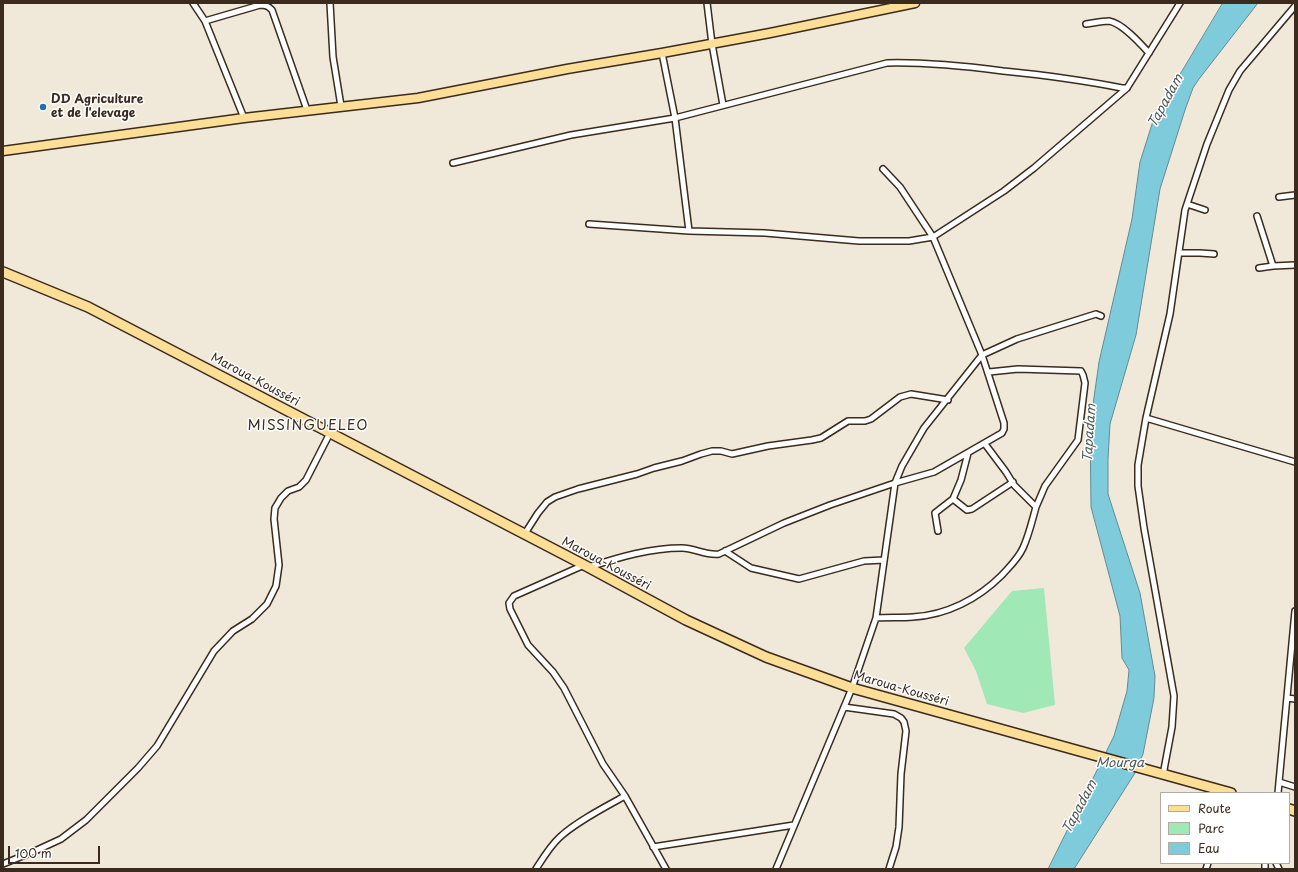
<!DOCTYPE html>
<meta charset="utf-8">
<style>
body{margin:0}
#map{position:relative;width:1298px;height:872px;overflow:hidden;background:#f0e9da;font-family:"Playpen Sans",sans-serif}
canvas{display:block}
.frame{position:absolute;inset:0;border:4px solid #3b2a1e;pointer-events:none}
.legend{position:absolute;left:1160px;top:792px;width:130px;height:72px;box-sizing:border-box;background:#fff;border:1px solid #b1aaa5;margin:0;padding:5px 7px;list-style:none;font-size:12px;color:#3b2a1e}
.legend li{display:flex;align-items:center;gap:8px;height:20px}
.legend b{width:20px;border:1px solid #b1aaa5}
.scale{position:absolute;left:8px;top:846px;width:92px;height:18px;box-sizing:border-box;border:2px solid #3b2a1e;border-top:0;padding-left:5px;font-size:12px;line-height:14px;white-space:nowrap;color:#3b2a1e;-webkit-text-stroke:3px #fff;paint-order:stroke}
</style>
<div id="map">
<canvas width="1298" height="872"></canvas>
<div class="frame"></div>
<ul class="legend">
<li><b style="height:5px;background:#fcde96"></b>Route</li>
<li><b style="height:11px;background:#a0e8b6"></b>Parc</li>
<li><b style="height:11px;background:#7ecbdc"></b>Eau</li>
</ul>
<div class="scale">100 m</div>
</div>
<script>
const context = document.querySelector('canvas').getContext('2d');
context.lineJoin = 'round';
function fill(path, color) {
  context.fillStyle = color;
  context.fill(path, 'evenodd');
}
function stroke(path, color, width, dash) {
  context.strokeStyle = color;
  context.lineWidth = width;
  context.lineCap = dash ? 'butt' : 'round';
  context.setLineDash(dash || []);
  context.stroke(path);
}
function drawText(font, color, halo, rows, align = 'center') {
  context.font = font + ' "Playpen Sans",sans-serif';
  context.lineWidth = 3;
  context.setLineDash([]);
  context.textBaseline = 'middle';
  context.strokeStyle = halo;
  context.fillStyle = color;
  for (const [text, x, y, turn = 0] of rows) {
    context.save();
    context.translate(x, y);
    context.rotate((+turn || 0) * Math.PI / 180);
    context.textAlign = isNaN(turn) ? turn : align;
    if (halo) context.strokeText(text, 0, 0);
    context.fillText(text, 0, 0);
    context.restore();
  }
}
fill(new Path2D(`
 M1044,588L1055,705L1023,713L987,704L976,671L964,648L1012,591Z`), '#a0e8b6');
const water = new Path2D(`
 M1223,3H1258L1199,79L1193,88L1185,110L1160,189L1136,335L1110,424L1108,459V494L1140,593L1155,676L1154,698L1143,754L1135,773L1074,869H1048L1114,736L1127,691L1129,670L1122,658L1120,616L1091,507L1090,426L1099,362L1132,219L1140,162L1154,118Z`);
fill(water, '#7ecbdc');
stroke(water, '#638b90', 1);
const street = new Path2D(`
 M193,3L205,21L244,118
 M330,3L333,57L341,106
 M707,3L712,44L723,105
 M205,21L260,5C266,5 268,6 272,10L307,110
 M1086,24C1094,23 1101,21 1109,21C1122,23 1140,43 1149,53
 M662,53L675,118L689,231
 M453,163L571,135L675,118L887,63C926,62 964,66 1003,71C1043,75 1082,80 1122,88H1127
 M1279,197L1295,195
 M1187,204L1205,210
 M1257,216L1273,266L1295,265
 M589,224L689,231L765,233L859,241H909L933,237L1004,191L1034,168L1127,88L1180,3
 M1179,253H1200L1214,254
 M1259,268L1273,266
 M1146,418L1295,462
 M985,444L1006,472L1014,485L1036,507L1045,486L1078,440L1085,383L1083,375L1081,371L1018,369L989,372
 M953,499L967,510L972,509L1013,482
 M938,531L935,513L953,499L961,480L968,453
 M524,535L538,513L547,502L555,497L578,489L637,474L654,468L682,461L701,454L712,451H721L732,454L768,446L812,440L821,438L848,421H865L871,419L900,397L911,394L948,400
 M725,551L751,568L799,579L864,561L884,560
 M584,565L514,596L509,603L510,609L528,645L553,672L564,688L603,764L625,796L666,869
 M589,567C620,557 650,548 682,548C694,548 707,556 719,554L784,523L830,505L895,483L934,472L1002,433L1004,429V423L982,355L933,237L900,187L883,169
 M876,618C888,617 900,618 913,617C947,615 978,599 1002,575C1010,566 1018,559 1023,548C1029,535 1032,521 1036,507
 M1287,698L1295,699
 M844,707L894,714L901,718L904,722L906,731L901,774L899,827L896,847L889,869
 M1163,775L1172,727L1174,696L1144,528L1138,486V465L1146,418L1170,314L1185,210L1207,144L1229,90L1240,71L1295,6
 M1279,782L1295,787
 M1278,793L1295,611
 M653,847L794,825
 M1276,863L1279,869
 M3,864L35,851L61,839L86,820L138,768L157,746L214,651L233,631L252,619L267,604L276,586L279,565L274,519L275,508L281,498L288,491L299,487L306,480L330,433
 M536,869C543,858 550,846 560,837C576,822 605,807 625,796
 M776,869L852,688L876,618L895,483L902,466L924,428L982,355L1017,339L1096,314L1101,316
 M1206,869L1208,863
 M1265,869V863`);
const primary = new Path2D(`
 M3,151L244,118L418,98L567,69L662,53L770,33L915,3`);
const highway = new Path2D(`
 M3,272L88,307L588,567L686,620L766,657L852,688L1231,793
 M1289,809L1295,811`);
stroke(street, '#3b2a1e', 8);
stroke(primary, '#3b2a1e', 11);
stroke(highway, '#3b2a1e', 12);
stroke(street, '#fff', 5);
stroke(primary, '#fcde96', 8);
stroke(highway, '#fcde96', 9);
for (const [x, y, r, color] of [
 [43,107,4,"#1f6fb2"]
]) {
  const dot = new Path2D();
  dot.arc(x, y, r, 0, 2 * Math.PI);
  context.fillStyle = color;
  context.fill(dot);
  stroke(dot, '#fff', 1.5);
}
drawText('bold 12px', '#3b2a1e', '#fff', [
 ["DD Agriculture",51,100],
 ["et de l'elevage",51,114]
], 'left');
drawText('12px', '#3b2a1e', '#fff', [
 ["Maroua-Kousséri",255,380,28],
 ["Maroua-Kousséri",606,564,28],
 ["Maroua-Kousséri",901,689,16]
]);
drawText('italic 13px', '#4f5a57', '#fff', [
 ["Tapadam",1166,101,-61],
 ["Tapadam",1090,433,-86],
 ["Mourga",1120,763],
 ["Tapadam",1080,807,-62]
]);
context.letterSpacing = '1px';
drawText('14px', '#3b2a1e', '#fff', [
 ["MISSINGUELEO",308,426]
]);
context.letterSpacing = '0px';
</script>
